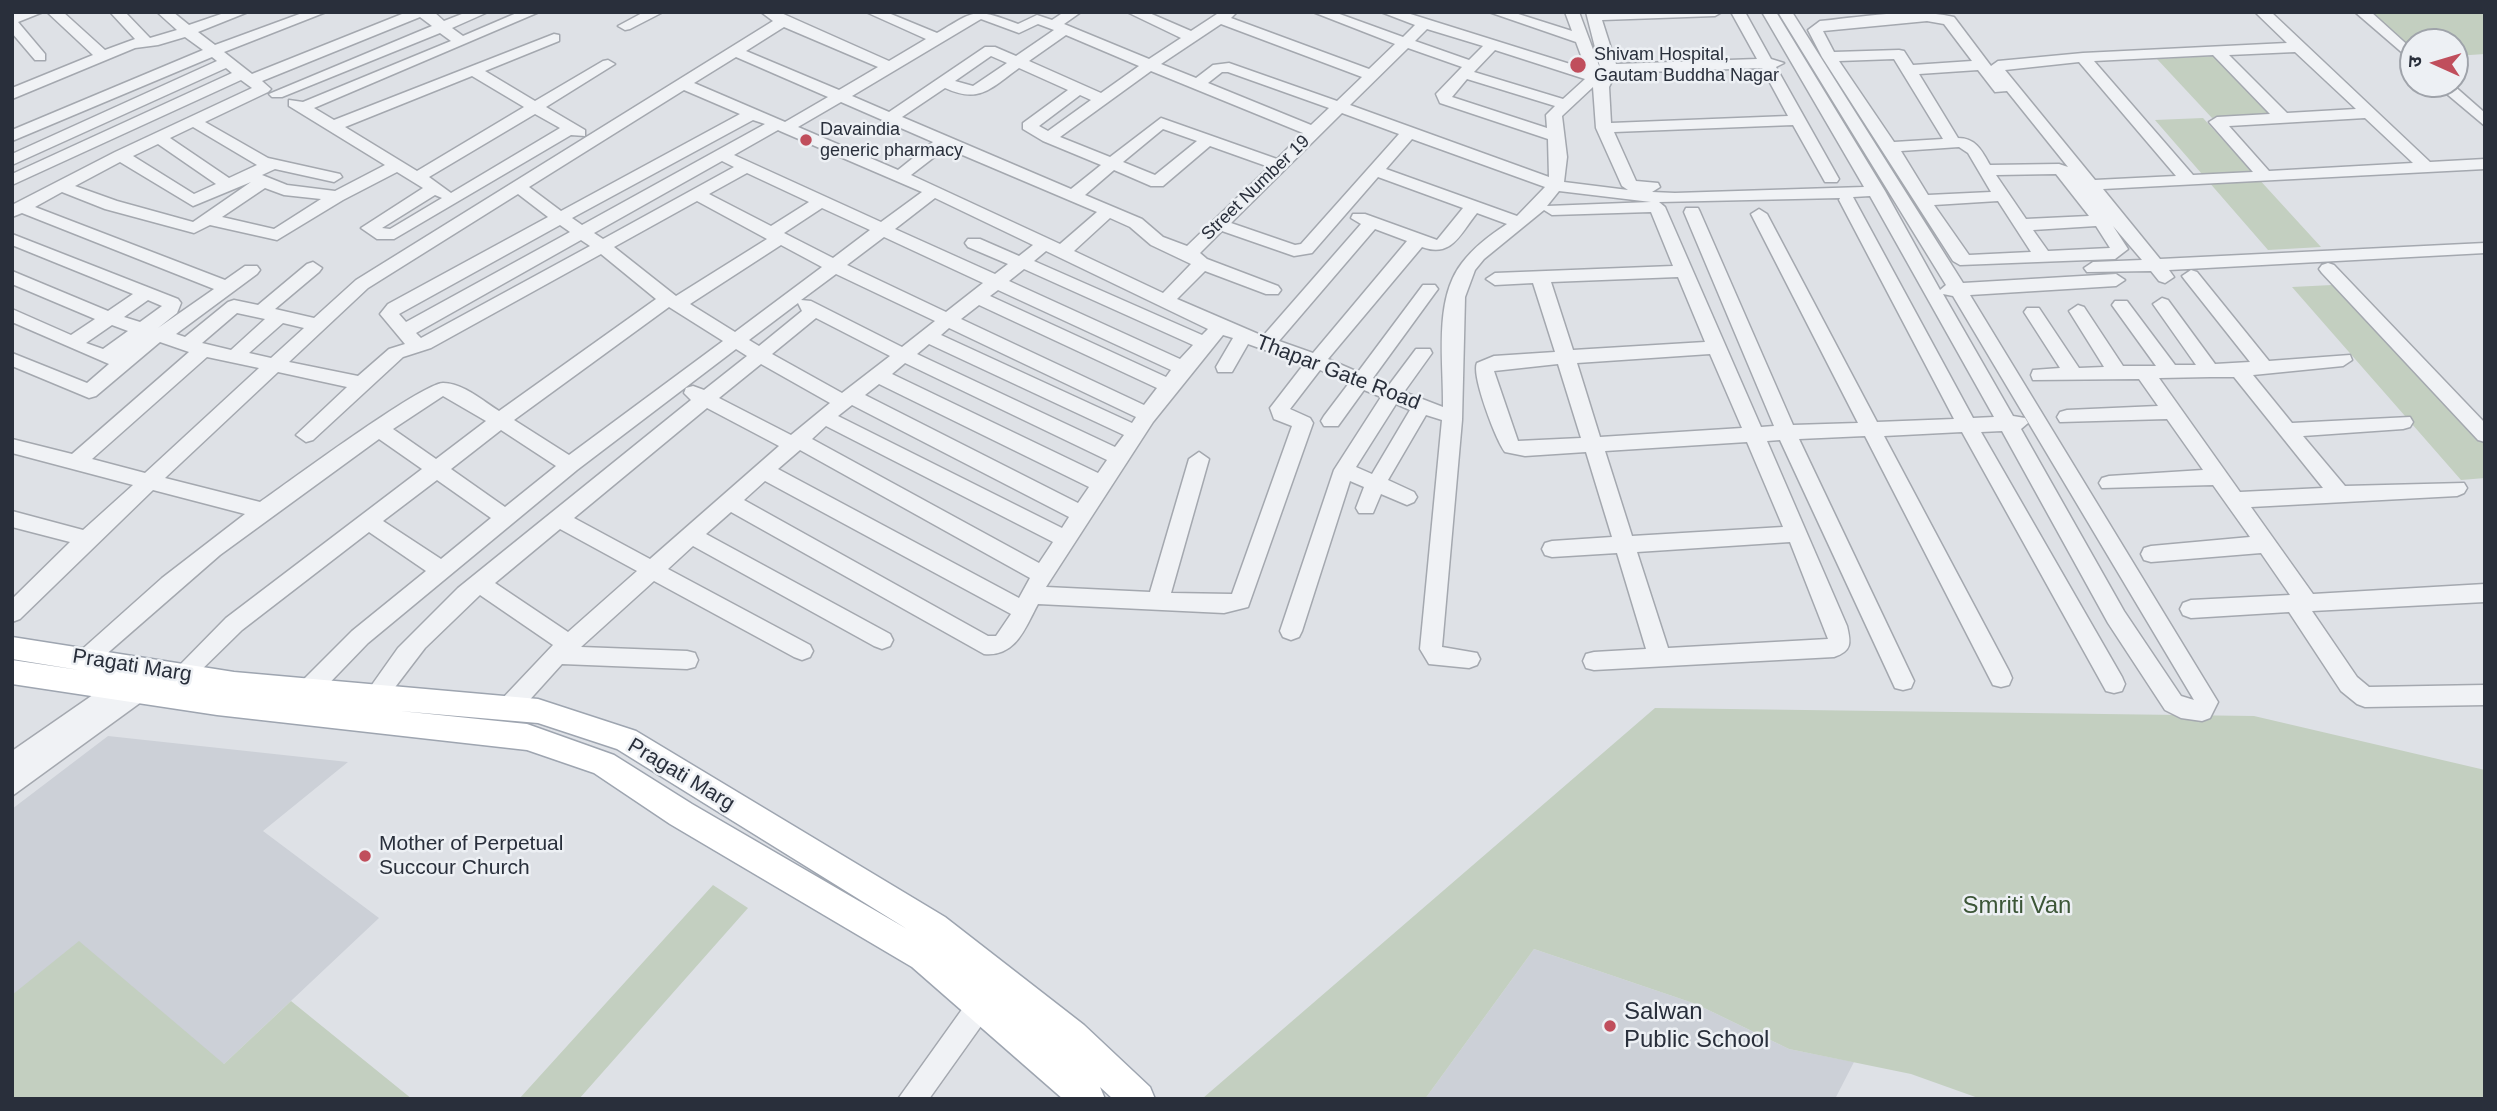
<!DOCTYPE html>
<meta charset="utf-8">
<style>
body{margin:0}
#map{position:relative;width:2497px;height:1111px;overflow:hidden;background:#dee1e6;font-family:Helvetica,"Noto Sans Devanagari",sans-serif}
canvas{display:block}
.frame{position:absolute;inset:0;border:14px solid #292f3b;pointer-events:none}
.north{position:absolute;left:2399px;top:28px;width:70px;height:70px;box-sizing:border-box;background:#edf0f4;border:2px solid #9fa3aa;border-radius:50%;rotate:274deg;font-size:19px;font-weight:700;line-height:28px;text-align:center;color:#292f3b}
.north::after{content:'';display:block;margin:auto;width:24px;height:32px;background:#c04e5c;clip-path:polygon(50% 0,100% 100%,50% 72%,0 100%)}
</style>
<div id="map">
<canvas width="2497" height="1111"></canvas>
<div class="frame"></div>
<div class="north">उ</div>
</div>
<script>
const context = document.querySelector('canvas').getContext('2d');
context.lineJoin = 'round';
function fill(path, color) {
  context.fillStyle = color;
  context.fill(path, 'evenodd');
}
function stroke(path, color, width, dash) {
  context.strokeStyle = color;
  context.lineWidth = width;
  context.lineCap = dash ? 'butt' : 'round';
  context.setLineDash(dash || []);
  context.stroke(path);
}
function drawText(font, color, halo, rows, align = 'center') {
  context.font = font + ' Helvetica,sans-serif';
  context.lineWidth = 5;
  context.setLineDash([]);
  context.textBaseline = 'middle';
  context.strokeStyle = halo;
  context.fillStyle = color;
  for (const [text, x, y, turn = 0] of rows) {
    context.save();
    context.translate(x, y);
    context.rotate((+turn || 0) * Math.PI / 180);
    context.textAlign = isNaN(turn) ? turn : align;
    if (halo) context.strokeText(text, 0, 0);
    context.fillText(text, 0, 0);
    context.restore();
  }
}
fill(new Path2D(`
 M108,736L348,762L263,831L379,918L224,1064L12,995V809Z
 M1534,949L1696,1004L1789,1049L1854,1062L1835,1099H1425Z`), '#ccd0d7');
fill(new Path2D(`
 M2370,12H2485V54L2455,56V42H2413V49Z
 M2216,56L2273,114L2212,118L2157,59Z
 M2203,118L2321,247L2268,250L2155,120Z
 M2352,284L2485,428V478L2461,480L2292,287Z
 M1655,708L2254,716L2485,770V1099H1981L1911,1074L1789,1049L1696,1004L1534,949L1425,1099L1203,1098Z
 M713,885L748,908L579,1099H519Z
 M79,941L224,1064L291,1001L412,1099H12V995Z`), '#c3cfc0');
const minor = new Path2D(`
 M20,12H43L18,22L45,54V60H35L12,33V14Z
 M47,12H63L105,50L135,39L110,12H125L150,38L177,30L157,12H173L189,25L227,12H248L198,32L215,45L305,12H326L224,52L252,74L407,12H434L444,21L467,12H488L452,28L463,36L519,12H539L314,108L334,120L554,34L559,35V41L485,71L535,101L603,61L608,60L615,64L546,107L585,130V136L571,135L394,239H377L361,228L423,188L397,172L343,200L277,240L210,225L194,233L105,209L62,192L35,207L225,280L245,266H257L260,270L257,274L176,334L185,337L228,302L234,300L258,305L307,264L313,262L322,268L319,272L275,309L314,318L356,280L773,21L761,12H779L889,61L926,39L866,12H886L937,33C976,10 973,7 1018,24L1037,15L1052,20L1064,12H1081L1064,24L1149,59L1181,38L1127,12H1147L1191,31L1220,12H1237L1231,18L1369,69L1395,44L1313,12H1334L1403,37L1415,25L1381,12H1404L1586,69L1576,42L1489,12H1512L1572,31L1565,12H1579L1601,71L1586,12H1722L1715,16L1602,20L1616,64L1757,59L1731,12H1745L1771,59L1784,63L1776,67L1839,179L1837,182H1825L1793,125L1614,132L1636,181L1658,183L1660,187L1652,192L1675,193L1864,187L1762,12H1776L1885,191L1940,290L1946,285L1778,12H1792L1963,283L2116,274L2125,280L2116,286L1970,295L2218,702L2210,718L2202,721L2181,718L2165,710L2108,623L2002,431L1981,432L2122,677L2125,684L2122,691L2114,693L2106,691L1962,432L1884,436L2009,671L2012,678L2009,685L2001,687L1993,685L1865,436L1799,439L1914,681L1911,688L1903,690L1895,688L1780,440L1767,441L1847,626C1851,643 1852,651 1834,657L1594,670L1586,668L1583,661L1586,654L1594,652L1646,649L1617,553L1552,557L1545,555L1542,549L1545,543L1552,541L1612,537L1586,452L1525,456L1505,452C1496,440 1471,375 1477,363L1494,356L1555,352L1533,283L1495,285L1486,279L1495,273L1673,266L1651,212L1552,215L1544,210L1484,259L1475,270L1465,297L1462,420L1442,647L1477,653L1480,659L1477,665L1469,668L1429,664L1420,649L1442,420L1426,415L1388,480L1414,492L1417,497L1414,502L1407,505L1381,494L1373,513H1359L1356,508L1364,487L1350,481L1302,631L1299,637L1291,640L1283,637L1280,631L1334,470L1381,397L1364,390L1338,426H1324L1321,421L1324,416L1349,383L1320,370L1290,409L1310,418L1313,423L1248,607L1224,613L1038,604C1025,628 1016,657 984,654L731,512L706,534L890,634L893,640L890,646L882,649L874,646L693,546L668,569L810,645L813,651L810,657L802,660L794,657L654,581L581,647L687,651L695,653L698,660L695,667L687,669L562,664L516,715L508,718L500,715L497,708L500,701L553,645L480,595L425,648L383,703L375,706L367,703L364,696L398,648L458,588L691,400L684,393L686,388L693,386L704,390L747,356L736,349L577,470L368,643L314,699L306,702L298,699L295,692L298,685L352,631L426,571L369,532L242,630L190,681L182,683L174,681L171,674L226,618L422,469L379,439L220,555L95,664L87,667L79,664L76,658L79,652L162,578L245,514L153,490L20,619L12,622V599L70,542L12,527V511L83,530L133,485L12,453V439L72,454L189,352L160,342L96,396L89,398L12,366V353L87,383L109,364L12,322V309L71,335L95,319L12,284V271L108,311L133,294L12,245V234L178,299L181,303L177,313L158,328L214,289L22,213L12,217V205L115,152L252,88L241,80L12,185V174L232,73L226,68L12,165V154L217,61L212,57L12,141V130L203,50L185,37L158,45L135,48L12,99V88L93,55ZM420,17L432,26L269,94L272,97H282L440,33L451,41L303,102L289,100V106L385,165L335,191L287,185L262,175L275,169L334,182L342,177L340,174L268,158L205,122L268,92L271,89L262,81ZM981,19L1019,33L1038,24L1054,30L1016,56L995,47H985L889,112L852,96ZM1221,24L1362,77L1337,101L1229,63L1213,65L1196,78L1161,64ZM784,27L878,67L839,90L746,51ZM1427,29L1483,46L1469,60L1415,41ZM1066,35L1139,66L1101,93L1029,61ZM1408,48L1462,67L1436,94L1440,103L1548,139L1549,177L1350,105ZM1495,50L1585,79L1563,99L1474,72ZM991,56L1007,63L973,86L955,81ZM736,57L828,97L785,122L694,83ZM1019,68L1068,90L1023,123V129L1043,141L1101,165L1071,189L902,117L945,88C980,104 991,88 1019,68ZM1762,68L1788,116L1611,123L1609,87L1616,73ZM1151,71L1303,133L1277,159L1161,118L1110,157L1060,137ZM1222,72H1228L1329,108L1311,125L1208,83ZM472,76L524,107L417,171L345,127ZM1467,79L1555,106L1546,115L1547,128L1452,97ZM1593,87L1596,128L1622,186L1628,190L1564,182L1567,157L1562,116ZM684,90L740,114L561,211L529,187ZM1080,95L1091,100L1048,131L1039,126ZM841,102L933,142L898,170L798,127ZM1342,113L1399,134L1301,244L1295,245L1231,223ZM535,114L560,128L451,193L429,177ZM753,120L765,124L582,225L572,218ZM193,127L257,165L229,178L170,138ZM1163,129L1197,141L1155,175L1123,162ZM778,130L780,131L922,192L881,222L734,155ZM1412,139L1545,187L1517,216L1386,169ZM158,144L216,184L194,194L133,156ZM1210,146L1269,167L1187,246L1163,237L1142,219L1085,195L1114,170L1151,186H1163ZM946,148L1097,212L1060,244L911,175ZM722,161L734,167L603,239L594,233ZM120,162L193,206L251,182L193,222L117,201L75,186ZM747,173L809,202L771,226L709,194ZM1378,177L1463,208L1437,240L1365,214H1353L1351,218L1361,224L1263,336L1177,299L1205,271L1266,294H1278L1281,290L1278,286L1207,259L1200,253L1222,231L1294,256L1312,253ZM265,188L284,195L321,199L274,229L222,217ZM1559,191L1651,202L1547,206ZM518,194L548,217L388,304L380,314L405,344L389,349L358,376L289,362L368,288ZM435,195L442,198L390,229L382,228ZM1870,196L1994,417L1973,418L1853,197ZM935,198L1033,245L1019,256L980,239H968L965,243L968,247L1008,264L995,274L895,229ZM1840,198L1839,200L1954,419L1877,422L1767,214L1759,209L1751,214L1858,423L1793,425L1700,212L1698,208H1686L1684,212L1774,426L1761,427L1665,207L1659,202ZM697,201L767,239L676,296L614,247ZM822,208L870,230L833,258L784,233ZM1477,213L1507,224C1490,235 1474,247 1462,263C1433,300 1444,363 1443,407L1404,392L1432,353L1430,349H1416L1389,385L1373,378L1435,293L1438,289L1435,285H1423L1358,372L1328,359L1422,247C1452,258 1460,234 1477,213ZM1110,218L1130,227L1151,245L1191,264L1163,293L1074,251ZM560,225L570,232L406,322L399,314ZM1375,229L1407,241L1313,353L1279,341ZM884,237L983,283L946,312L847,265ZM581,240L590,246L421,338L416,333ZM781,245L822,267L735,332L690,304ZM1046,251L1208,329L1202,335L1034,261ZM601,254L656,299L499,411C483,401 463,383 443,383C422,383 286,484 260,502L165,478L278,372L347,387L296,435L306,442L313,440L403,357L431,348ZM1024,269L1193,345L1180,359L1009,281ZM836,274L935,321L902,347L811,301L801,300ZM1678,277L1705,342L1573,350L1551,282ZM998,290L1171,370L1166,377L990,296ZM1943,294L1953,296L2194,700L2181,696L2124,611L2021,429L2028,423L2025,418L2013,416ZM148,300L162,306L140,322L124,317ZM798,303L802,311L759,346L749,340ZM979,305L1157,388L1144,405L961,319ZM669,307L723,341L569,455L514,420ZM237,313L265,319L231,350L202,343ZM816,318L890,356L842,393L772,354ZM283,323L304,328L271,358L249,353ZM112,325L128,331L103,349L86,343ZM949,328L1136,417L1132,423L941,335ZM1223,335L1233,338L1216,367L1218,372H1232L1248,344L1304,364L1270,408L1274,419L1292,426L1232,594L1171,593L1209,459L1199,452L1189,459L1150,592L1046,587L1153,422ZM929,344L1124,435L1115,447L917,354ZM1710,354L1742,428L1600,437L1577,363ZM207,357L259,368L145,473L92,459ZM905,363L1107,460L1098,473L892,374ZM761,364L830,403L791,435L719,398ZM1558,364L1581,438L1518,441L1494,371ZM879,384L1089,487L1078,503L865,395ZM443,396L486,421L436,459L393,429ZM1396,404L1410,410L1372,474L1356,467ZM852,405L1069,517L1062,528L838,416ZM707,408L779,446L650,559L574,518ZM826,426L1053,542L1039,563L812,439ZM501,430L556,466L505,507L451,469ZM1747,442L1783,527L1632,536L1605,451ZM800,450L1030,578L1019,598L778,469ZM437,480L491,518L441,559L383,521ZM765,481L1011,614L996,636H988L744,500ZM560,529L637,571L568,632L495,583ZM1790,542L1828,639L1668,648L1637,552Z
 M644,12H663L630,29L625,30L618,26Z
 M2255,12H2271L2430,162L2485,159V169L2103,189L2160,259L2485,243V253L2169,270L2174,277L2165,283L2159,281L2151,271L2087,272L2084,268L2093,262L2142,260L2113,226L2128,249L2115,259L1960,265L1953,261L1822,57L1808,30L1820,21C1863,17 1912,7 1954,17L1991,66L1998,61L2083,53L2287,43ZM1927,21L1944,24L1972,61L1913,65L1904,51L1899,50L1834,52L1823,31ZM2295,52L2356,109L2287,113L2229,55ZM2213,55L2270,114L2217,117L2209,122L2253,172L2193,175L2094,61ZM1894,59L1943,139L1894,142L1839,61ZM2079,62L2176,176L2095,180L2005,70ZM1978,70L1995,92L2007,91L2068,167L2059,164L1990,165C1982,151 1976,138 1958,138L1919,74ZM2365,118L2413,163L2269,171L2229,126ZM1959,147L1968,153L1991,192L1928,195L1901,151ZM2056,174L2089,216L2026,219L1996,175ZM1998,201L2031,252L1969,255L1934,205ZM2096,226L2110,248L2048,251L2033,230Z
 M2355,12H2371L2413,50V62Z
 M2435,84H2452L2485,113V126Z
 M2328,263L2334,265L2485,423V442L2478,440L2322,273L2319,269L2322,265Z
 M2191,270L2197,272L2269,361L2350,355L2352,360L2343,366L2253,375L2292,423L2410,417L2413,422L2410,427L2403,429L2303,436L2345,486L2464,483L2467,488L2464,493L2457,496L2251,507L2313,594L2485,584V602L2312,611L2357,677L2369,687L2485,685V705L2365,707L2357,704L2341,691L2289,612L2191,618L2183,615L2180,609L2183,603L2191,600L2290,595L2261,553L2151,562L2144,560L2141,554L2144,548L2151,546L2250,537L2213,485L2102,488L2099,483L2102,478L2109,476L2203,470L2167,419L2060,422L2057,417L2060,412L2067,410L2158,406L2139,379L2033,380L2031,375L2033,370L2060,368L2024,312L2027,308H2039L2079,368L2104,367L2069,311L2078,305L2084,307L2123,366H2156L2112,305L2115,301H2127L2175,365H2196L2153,304L2162,298L2168,300L2215,364L2250,362L2185,280L2182,276ZM2210,377H2234L2323,488L2240,492L2159,378Z
 M126,672L134,674L137,680L147,676L155,678L158,685L155,692L12,796V751Z
 M987,983L996,987L1000,996L996,1005L929,1099H898L978,987Z`);
const major = new Path2D(`
 M12,637L234,672L538,699L636,731L945,917L1084,1025L1150,1087L1155,1099H1113L1100,1087L1105,1099H1063L912,967L670,824L594,773L527,750L217,715L12,684V660L79,670L12,659ZM400,711L538,723L617,749L907,929L692,804L614,755L527,724Z`);
stroke(minor, '#a4a8af', 3);
stroke(major, '#9ea5b0', 3);
fill(minor, '#f0f2f5');
fill(major, '#fff');
for (const [x, y, r, color] of [
 [1578,65,9,"#c04e5c"],
 [806,140,7,"#c04e5c"],
 [365,856,7,"#c04e5c"],
 [1610,1026,7,"#c04e5c"]
]) {
  const dot = new Path2D();
  dot.arc(x, y, r, 0, 2 * Math.PI);
  context.fillStyle = color;
  context.fill(dot);
  stroke(dot, '#edf0f4', 2.5);
}
drawText('18px', '#292f3b', '#edf0f4', [
 ["Shivam Hospital,",1594,55],
 ["Gautam Buddha Nagar",1594,76],
 ["Davaindia",820,130],
 ["generic pharmacy",820,151]
], 'left');
drawText('18px', '#292f3b', '#edf0f4', [
 ["Street Number 19",1256,188,-44]
]);
drawText('21px', '#292f3b', '#edf0f4', [
 ["Thapar Gate Road",1338,373,21],
 ["Pragati Marg",132,666,9],
 ["Pragati Marg",681,775,31]
]);
drawText('21px', '#292f3b', '#edf0f4', [
 ["Mother of Perpetual",379,844],
 ["Succour Church",379,868]
], 'left');
drawText('24px', '#3c5637', '#edf0f4', [
 ["Smriti Van",2017,906]
]);
drawText('24px', '#292f3b', '#edf0f4', [
 ["Salwan",1624,1012],
 ["Public School",1624,1040]
], 'left');
</script>
